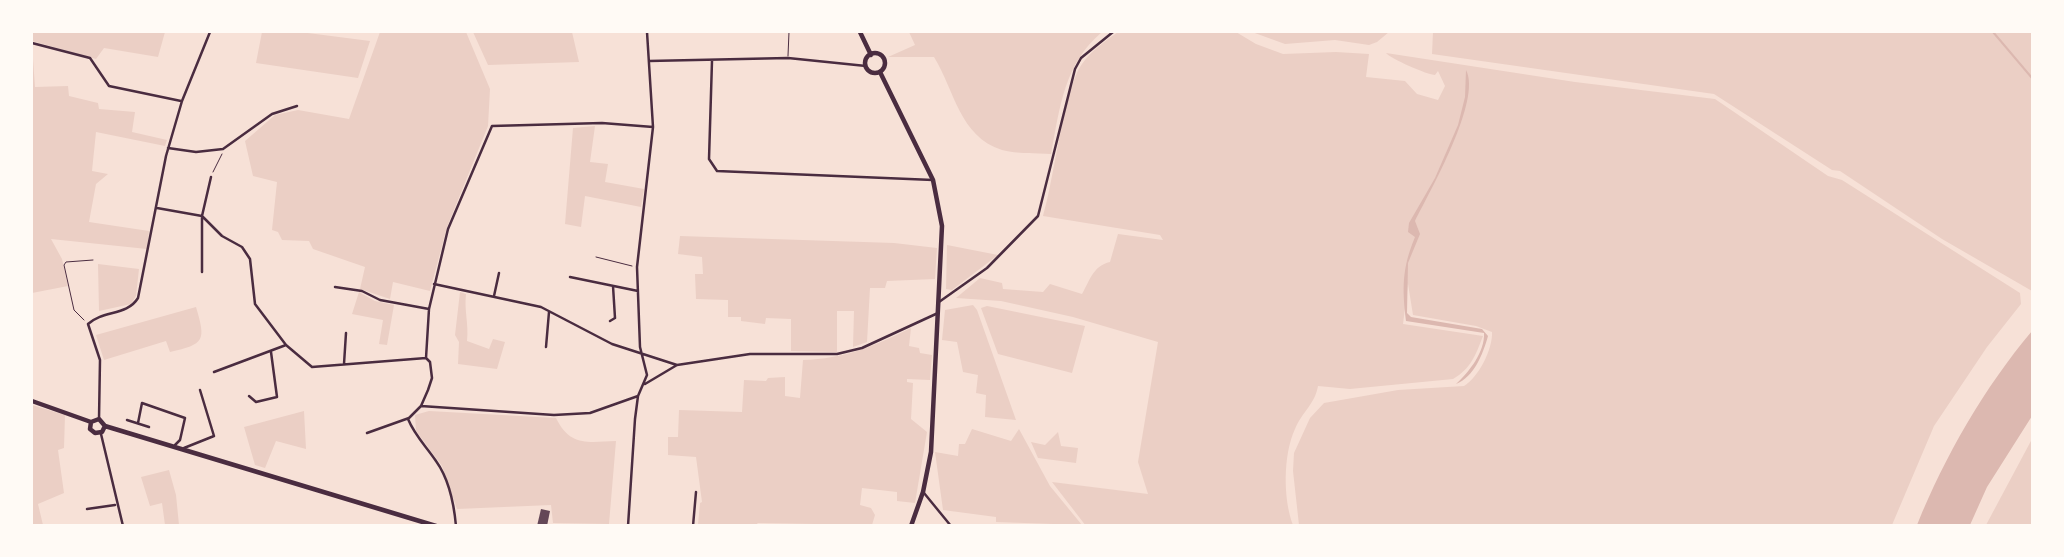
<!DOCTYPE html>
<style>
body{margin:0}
#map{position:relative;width:2064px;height:557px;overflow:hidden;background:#f7e1d7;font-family:Inter,sans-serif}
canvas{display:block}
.frame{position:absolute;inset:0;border:33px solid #fffaf5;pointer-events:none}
</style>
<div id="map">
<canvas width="2064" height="557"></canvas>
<div class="frame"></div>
</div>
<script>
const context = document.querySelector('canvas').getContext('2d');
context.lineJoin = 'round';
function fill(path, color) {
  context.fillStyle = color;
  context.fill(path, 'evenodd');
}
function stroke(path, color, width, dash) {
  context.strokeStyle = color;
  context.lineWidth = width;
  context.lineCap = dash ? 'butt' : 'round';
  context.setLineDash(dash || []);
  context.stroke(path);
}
fill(new Path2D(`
 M32,32H165L158,57L104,48L96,59L32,41Z
 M262,32H300L370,41L358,78L256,63Z
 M380,32H466L490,89L488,126L447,227L430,291L393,282L390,299L360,289L365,267L313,249L309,241L282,240L278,232L272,230L277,182L253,176L245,141L275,115L298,110L349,119Z
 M473,32H572L579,62L488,65Z
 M909,32H1102C1064,64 1060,107 1051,154C1036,153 1017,154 1002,150C959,136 955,91 934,57H888L915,45Z
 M1118,32H1236L1256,44L1283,54L1336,52L1369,54L1366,77L1405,81L1417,94L1438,100L1445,86L1438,71L1435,75C1428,75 1391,59 1386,53L1575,82L1715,99L1828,176L1842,180L2020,293L2021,304L1987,347L1934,426L1892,525H1299L1293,471L1294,453L1310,418L1324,403L1398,390L1464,386C1478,378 1493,349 1492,332L1476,326L1413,315L1408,284L1403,324L1483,336C1476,354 1471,369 1453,379L1350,389L1318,386C1315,404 1302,412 1295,429C1283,455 1283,499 1293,525L1086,526L1052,482L1148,494L1138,462L1158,342L1073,317L1001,301L956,298L980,278L1002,283L1003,289L1043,292L1050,284L1082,294C1090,280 1093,266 1110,262L1118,234L1163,240L1160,235L1043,216C1054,181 1064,88 1082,64C1092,50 1105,41 1118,32Z
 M1252,32H1389L1377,42L1369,45L1335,40L1285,44Z
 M1433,32H2032V291L1942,239L1840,171L1832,170L1714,94L1432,54Z
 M32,45L35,87L68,86L69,96L98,103L99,109L135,112L132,132L167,140L165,146L96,132L92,171L108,174L96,184L89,222L149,231L147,249L51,239L62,259L68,286L32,293Z
 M595,126L590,162L608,164L605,182L644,189L641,207L585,196L581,227L565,224L573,128Z
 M680,236L894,243L937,248L935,279L887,281L885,288H870L867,342L853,347L854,311H837V352L791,351V319L766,318L765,324L741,321V317H728V300L696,299L695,274H703L702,257L678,254Z
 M947,245L998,255L952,290L946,289Z
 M98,264L139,269L136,296L131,304L99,311Z
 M359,292L375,301L394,305L387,345L379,344L383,320L352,314Z
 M460,292L466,294C464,311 469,324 467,341L489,349L493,339L505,342L497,369L458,364L459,342L455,335Z
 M973,305L977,310L1016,420L985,417L986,395L976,393L978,375L963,372L957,342L942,340L945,310Z
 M987,306L1085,326L1072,373L998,354L981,308Z
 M196,307C206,341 205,344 170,352L166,341L104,360L96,335Z
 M911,328L909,346L919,348L920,353L932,355L930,380L907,379V382L913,383L911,419L927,432L915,503L897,501V492L862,488L860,505L871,508L875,515L872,525L758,523L754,526L698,525L700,503L702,502L696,457L668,455V437H678L679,410L742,412L744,380L766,381L768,378L785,377V396L800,398L803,360C844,359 874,346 911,328Z
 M32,405L65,415L64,448L58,450L64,493L38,504L43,525H32Z
 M304,411L306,449L276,441L265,468L255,465L244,427Z
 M429,411L556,418C570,447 588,442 616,441L609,524L553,523L551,505L457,509L442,466L416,431L415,415Z
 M972,429L1011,441L1019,429L1050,486L1082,525L996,522V517L943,510L935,452L958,456L959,444H965Z
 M1058,432L1061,446L1078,448L1076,463L1038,458L1031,442L1045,445Z
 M2032,439V525H1986Z
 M169,470L176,495L179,525H165L162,503L150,506L141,477Z`), '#ebcfc5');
fill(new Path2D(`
 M1466,70C1482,100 1430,191 1415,221L1420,234L1408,263L1407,313L1411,317L1482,329L1488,336C1483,354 1474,377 1456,384C1469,372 1485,352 1484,333L1406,321C1402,288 1402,268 1415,237L1408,232L1409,223L1435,178L1458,125L1465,97Z
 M2032,331V416L1987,487L1970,525H1917C1945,456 1984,388 2032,331Z`), '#dcb8b0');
stroke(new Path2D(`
 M1993,32L2032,78`), '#dcb8b0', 2);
fill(new Path2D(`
 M541,509L550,511L547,526H537Z`), '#644757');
stroke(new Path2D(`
 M213,172L222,154
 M596,257L632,266
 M84,320L74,310L64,265L66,262L93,260`), '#4a2c40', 1);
stroke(new Path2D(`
 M788,56L789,32`), '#4a2c40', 1);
stroke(new Path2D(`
 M32,43L90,58L109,86L181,101
 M649,61L788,58L866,66
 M712,61L709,159L717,171L933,180
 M168,148L196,152L223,149L272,114L297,106
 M157,208L202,216L222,236L242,247L250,259L255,304L286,345L312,367L426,358
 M202,272V216L211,177
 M570,277L638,291
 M434,284L541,307L612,344L677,365L750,354H837L862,348L938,313
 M335,287L362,291L380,300L429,309
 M494,296L499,273
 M939,302L987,268L1038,216L1075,69L1081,58L1113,32
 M610,321L615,318L613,286
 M546,347L549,312
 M344,364L346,333
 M214,372L286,345
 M645,384L677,365
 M249,396L256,402L277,397L271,352
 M421,406L554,415L590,413L638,396
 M99,419L100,360L88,324C103,310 127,316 138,298L166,156L182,101L210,32
 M127,420L149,427
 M138,423L142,403L185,418L180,440L175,445
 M367,433L409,418
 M101,434L123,526
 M184,448L214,436L200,390
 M924,493L951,526
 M87,509L115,505
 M456,526C454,504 449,479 436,461C426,446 415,436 408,419L421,406L428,390L432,378L430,362L426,358L429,309L448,229L492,126L602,123L653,127
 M628,526L635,419L638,396L647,375L640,347L637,267L653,127L647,32
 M693,526L696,492`), '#4a2c40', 2.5);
stroke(new Path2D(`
 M860,32L871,55
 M865 63a10 10 0 1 1 20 0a10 10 0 1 1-20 0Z
 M880,72L933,180L942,226L931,452L923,492L911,526
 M32,401L91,422
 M91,422L90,429L95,433L102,432L105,426
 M91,422L99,419L105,426
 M105,426L436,526`), '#4a2c40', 4.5);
</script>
